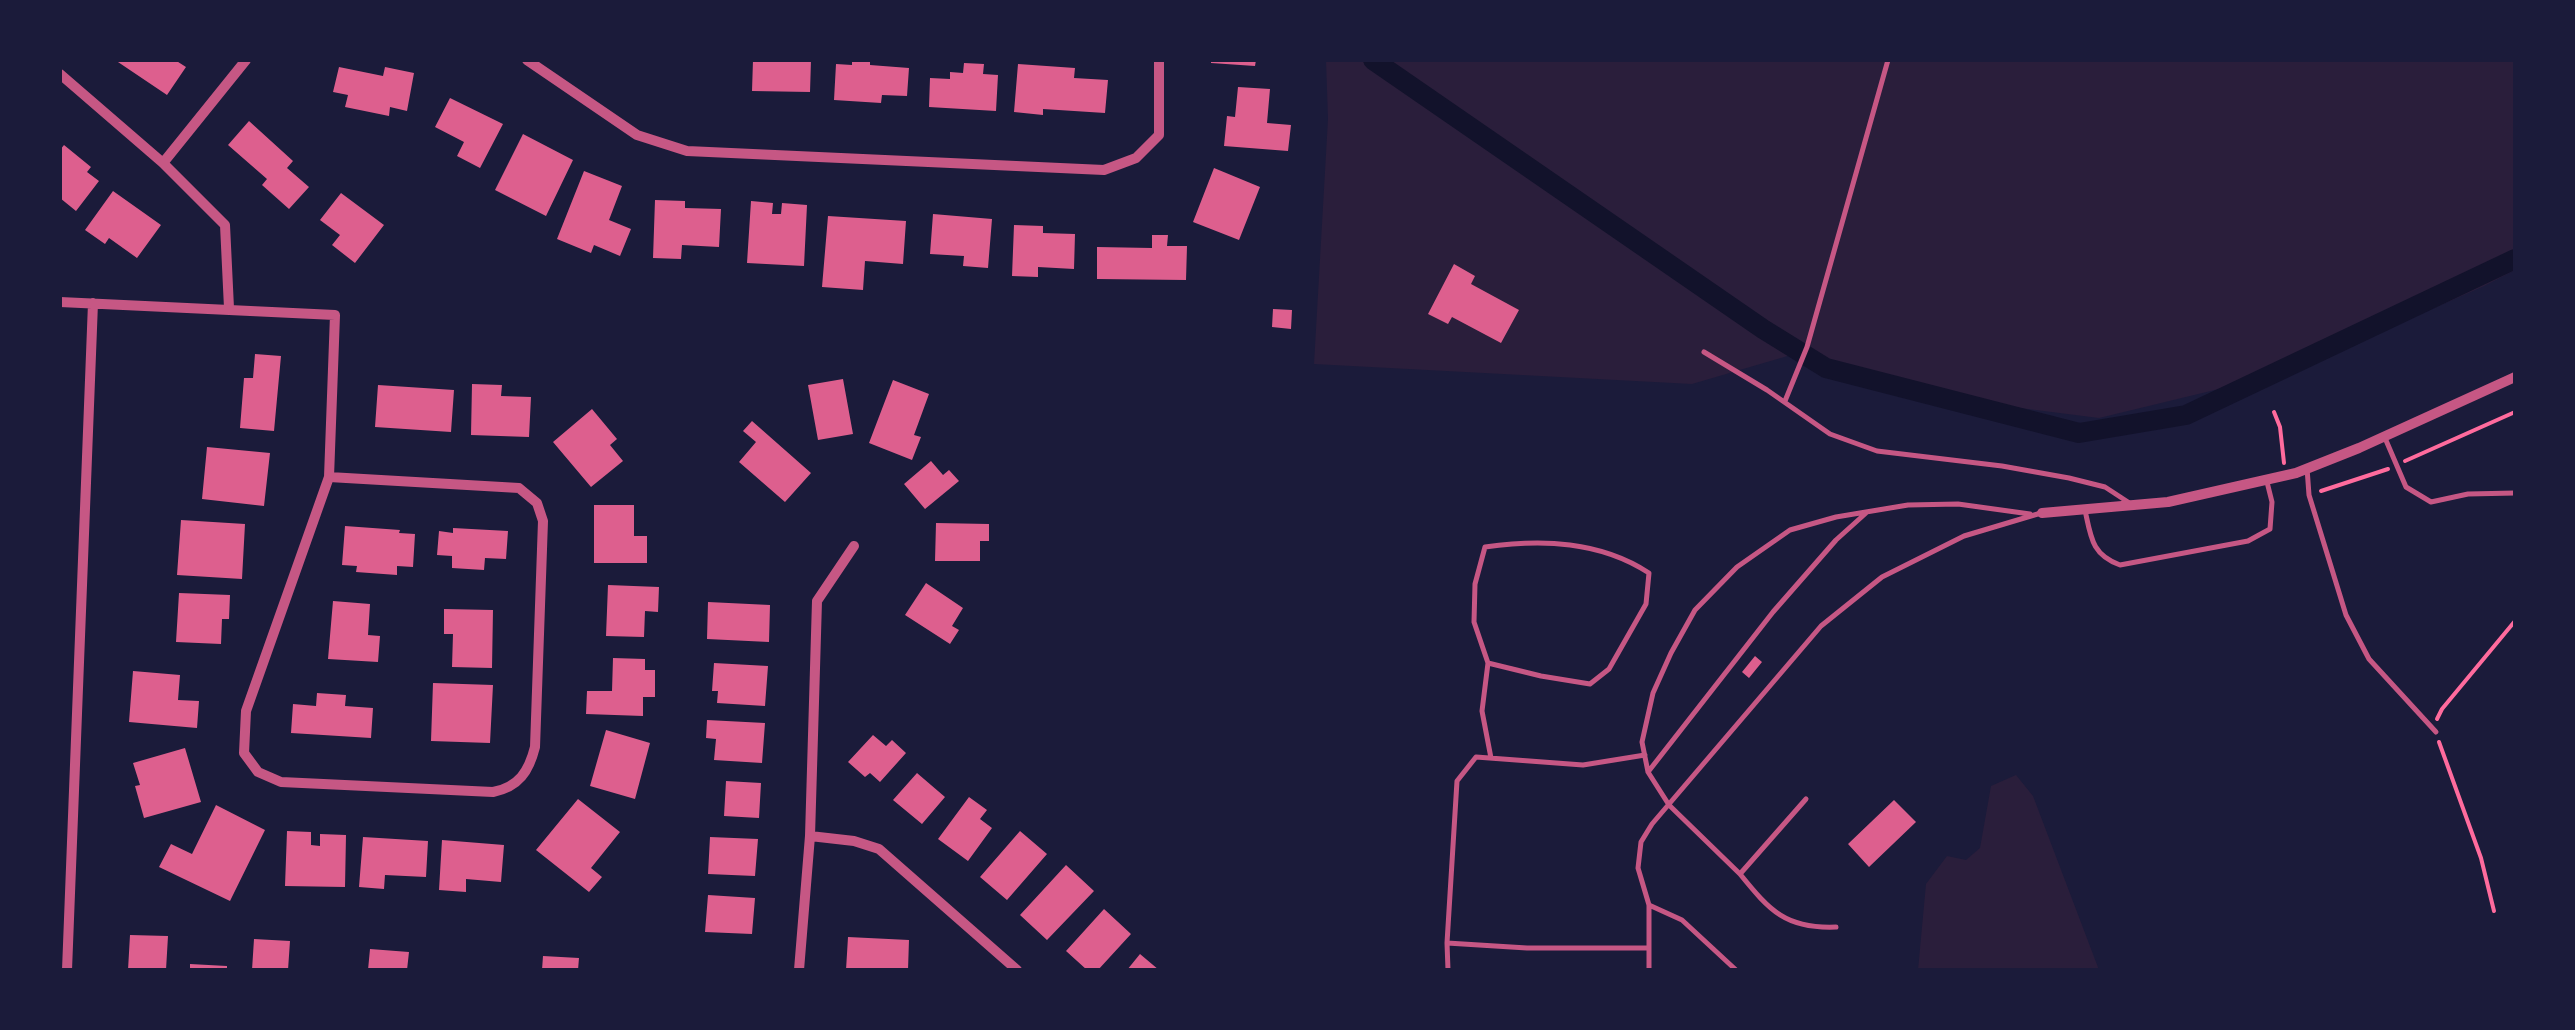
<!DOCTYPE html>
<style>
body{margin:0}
#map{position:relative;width:2575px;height:1030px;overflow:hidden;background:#1b1b3a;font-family:Overpass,sans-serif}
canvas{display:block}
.frame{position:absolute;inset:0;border:62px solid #1b1b3a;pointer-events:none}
</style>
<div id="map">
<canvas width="2575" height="1030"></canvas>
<div class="frame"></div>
</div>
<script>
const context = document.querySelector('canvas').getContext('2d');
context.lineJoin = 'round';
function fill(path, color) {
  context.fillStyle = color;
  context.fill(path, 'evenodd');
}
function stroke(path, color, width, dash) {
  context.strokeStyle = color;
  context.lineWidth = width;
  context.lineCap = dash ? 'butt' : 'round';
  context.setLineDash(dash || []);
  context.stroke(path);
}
fill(new Path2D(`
 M1326,60H2515V270L2484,286L2289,372L2099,418L1902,393L1808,350L1692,384L1314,364L1328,119Z
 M2016,775L2033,796L2099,970H1918L1926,884L1947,856L1966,860L1980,848L1991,786Z`), '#2a1e3b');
stroke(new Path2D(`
 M1373,60L1763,329L1826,368L2079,433L2186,415L2515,259`), '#12122b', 20);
fill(new Path2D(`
 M115,60H175L186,67L167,95Z
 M753,60H811L810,92L752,91Z
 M852,60H870V65L909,68L907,96L882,95L881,103L834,100L836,64L852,65Z
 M1211,60H1256L1255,66L1211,63Z
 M964,63L984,64L983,74L998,75L996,111L929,107L930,78L950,79V72L963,73Z
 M1018,64L1075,68L1074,78L1108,80L1105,113L1043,109V115L1014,112Z
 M339,67L383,76L385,67L414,73L407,111L390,107L389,116L345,107L348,95L333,92Z
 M1238,87L1270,89L1267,123L1291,125L1288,151L1224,146L1227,116L1235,117Z
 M450,98L503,124L480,168L457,156L464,142L435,127Z
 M249,121L293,161L287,168L309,187L289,209L262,185L267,179L228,145Z
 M523,134L573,160L546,216L495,190Z
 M64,145L91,167L87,172L99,181L76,211L60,198V150Z
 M1214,168L1260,187L1239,240L1193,222Z
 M584,171L622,186L609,220L631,229L620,256L594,245L591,253L557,239Z
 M113,191L161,225L137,258L109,238L105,244L85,230Z
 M341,193L384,225L355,263L332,245L340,235L320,220Z
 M655,200L685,201V208L721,209L719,247L682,245L681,259L653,258Z
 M751,201L773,203L772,214H781L782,203L807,205L804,266L747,263Z
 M933,214L992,219L988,268L963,266L964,256L930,254Z
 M828,216L906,221L903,264L865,261L863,290L822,287Z
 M1014,225L1043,226V233L1075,234L1074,269L1038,267V277L1012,276Z
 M1152,235H1168L1167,246H1187L1186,280L1097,279V247L1152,248Z
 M1454,264L1475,276L1471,284L1519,310L1501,343L1452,317L1448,324L1428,314Z
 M1273,309L1292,310L1291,329L1272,327Z
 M255,354L281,356L274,431L240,428L244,378H253Z
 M843,379L853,434L818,440L808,385Z
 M893,380L929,394L914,435L921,437L912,460L869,443Z
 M472,384L502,385L501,396L531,397L529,437L471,435Z
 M378,385L454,390L451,432L375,427Z
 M592,409L617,439L610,445L623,461L591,487L553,442Z
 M752,421L811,473L785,502L739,462L756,442L743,431Z
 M207,447L270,453L264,506L202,499Z
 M931,461L943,475L949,470L959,481L925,509L904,484Z
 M594,505H634V536H647V563H594Z
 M181,520L245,524L242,579L177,575Z
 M936,523L989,524V541H980V561H935Z
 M345,526L400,530L399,533L415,534L413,567L397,566V575L356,572L357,566L342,565Z
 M453,528L508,531L506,559L485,558L484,570L452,568V556L437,555L439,531L453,533Z
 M926,583L963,608L952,626L959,630L950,644L905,615Z
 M608,585L659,587L658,612L645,611L644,637L606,636Z
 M179,593L230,595L229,619H222L221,644L176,642Z
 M333,601L370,604L368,635L380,636L378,662L328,659Z
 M708,602L770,605L769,642L707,639Z
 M444,609L493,610L492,668L452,667L453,634H444Z
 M1755,656L1762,662L1749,678L1742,672Z
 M613,658L645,659V670H655V697H643V716L586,714L587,691H612Z
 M714,663L768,666L765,706L717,703L718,691H712Z
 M133,671L180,675L178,700L199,701L197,728L129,722Z
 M433,683L493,685L490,743L431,741Z
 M317,693L346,695L345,706L373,708L371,738L291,733L293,704L316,706Z
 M707,720L765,723L762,763L714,760L716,739L706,738Z
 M606,730L650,743L635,799L590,786Z
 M873,735L886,746L892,740L906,753L880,782L870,773L865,777L848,762Z
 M185,748L201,802L144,818L135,786L140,785L133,763Z
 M917,773L945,797L922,824L893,800Z
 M726,781L761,783L759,818L724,816Z
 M969,797L987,810L980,819L992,828L968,861L938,839Z
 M578,799L620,832L591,868L602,877L589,892L536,850Z
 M1894,800L1916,822L1869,867L1848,844Z
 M216,805L265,830L230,901L159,867L171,844L192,854Z
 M287,831L311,832V845L320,846V834L346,835L345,887L285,886Z
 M1020,831L1047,854L1007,900L980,877Z
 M363,837L428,841L426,877L385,875L384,889L359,887Z
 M710,837L758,839L755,876L708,874Z
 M442,840L504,845L501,882L466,879V892L439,890Z
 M1066,865L1094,891L1047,940L1020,915Z
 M708,895L755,898L752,934L705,932Z
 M1104,909L1131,934L1098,970H1087L1066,951Z
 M130,935L168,936L166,970H128Z
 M848,937L909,940L908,970H846Z
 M254,939L290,941L288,970H252Z
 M370,949L409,952L407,970H368Z
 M1140,954L1159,970H1127Z
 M543,956L579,958L578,970H542Z
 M190,964L227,966V970H190Z`), '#dd5f8e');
stroke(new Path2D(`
 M2274,412L2280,427L2284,463
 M2405,461L2515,412
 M2321,491L2388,469
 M2437,719L2442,709L2515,621
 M2439,742L2481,858L2494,911`), '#ff6b9d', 4);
stroke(new Path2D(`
 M1704,352L1767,390L1830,434L1877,451L2002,466L2069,478L2105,487L2131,504
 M1785,401L1807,347L1888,60
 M2385,438L2406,487L2431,502L2468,494L2515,493
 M2307,468L2309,495L2346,615L2369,659L2436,732
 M2085,510C2091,538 2092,555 2120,565L2248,541L2270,529L2272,502L2267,482
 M1488,663L1474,622L1475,584L1485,547C1542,539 1600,541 1649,573L1646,604L1609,669L1590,684L1541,676L1488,663L1482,711L1491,758
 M1645,755L1583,765L1476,757L1457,781L1447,943L1527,948H1647
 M1648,772L1773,612L1836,540L1866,513
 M1806,799L1740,874L1669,805L1648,772L1642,742L1653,693L1671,653L1695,610L1737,567L1790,530L1836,517L1908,505L1958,504L2030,514
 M1740,874C1770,911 1786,929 1836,927
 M1649,905L1682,920L1736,970
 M1447,943L1448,970
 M1649,970V905L1638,868L1641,842L1652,824L1821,626L1882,577L1964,536L2041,513`), '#c65784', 5);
stroke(new Path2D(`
 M527,60L637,135L687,151L1104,170L1136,158L1159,135V60
 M60,74L163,163L225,225L229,308
 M163,163L246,60
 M60,302L335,315L329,477
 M329,477L519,488L537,503L543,521L535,747C529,771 519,787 493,792L281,782L258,772L244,753L246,711Z
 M2042,513L2168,502L2296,473L2359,448L2515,377
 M810,836L854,841L879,849L1017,970
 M67,970L93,303
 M799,970L810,836L817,601L854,546`), '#c65784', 10);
</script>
